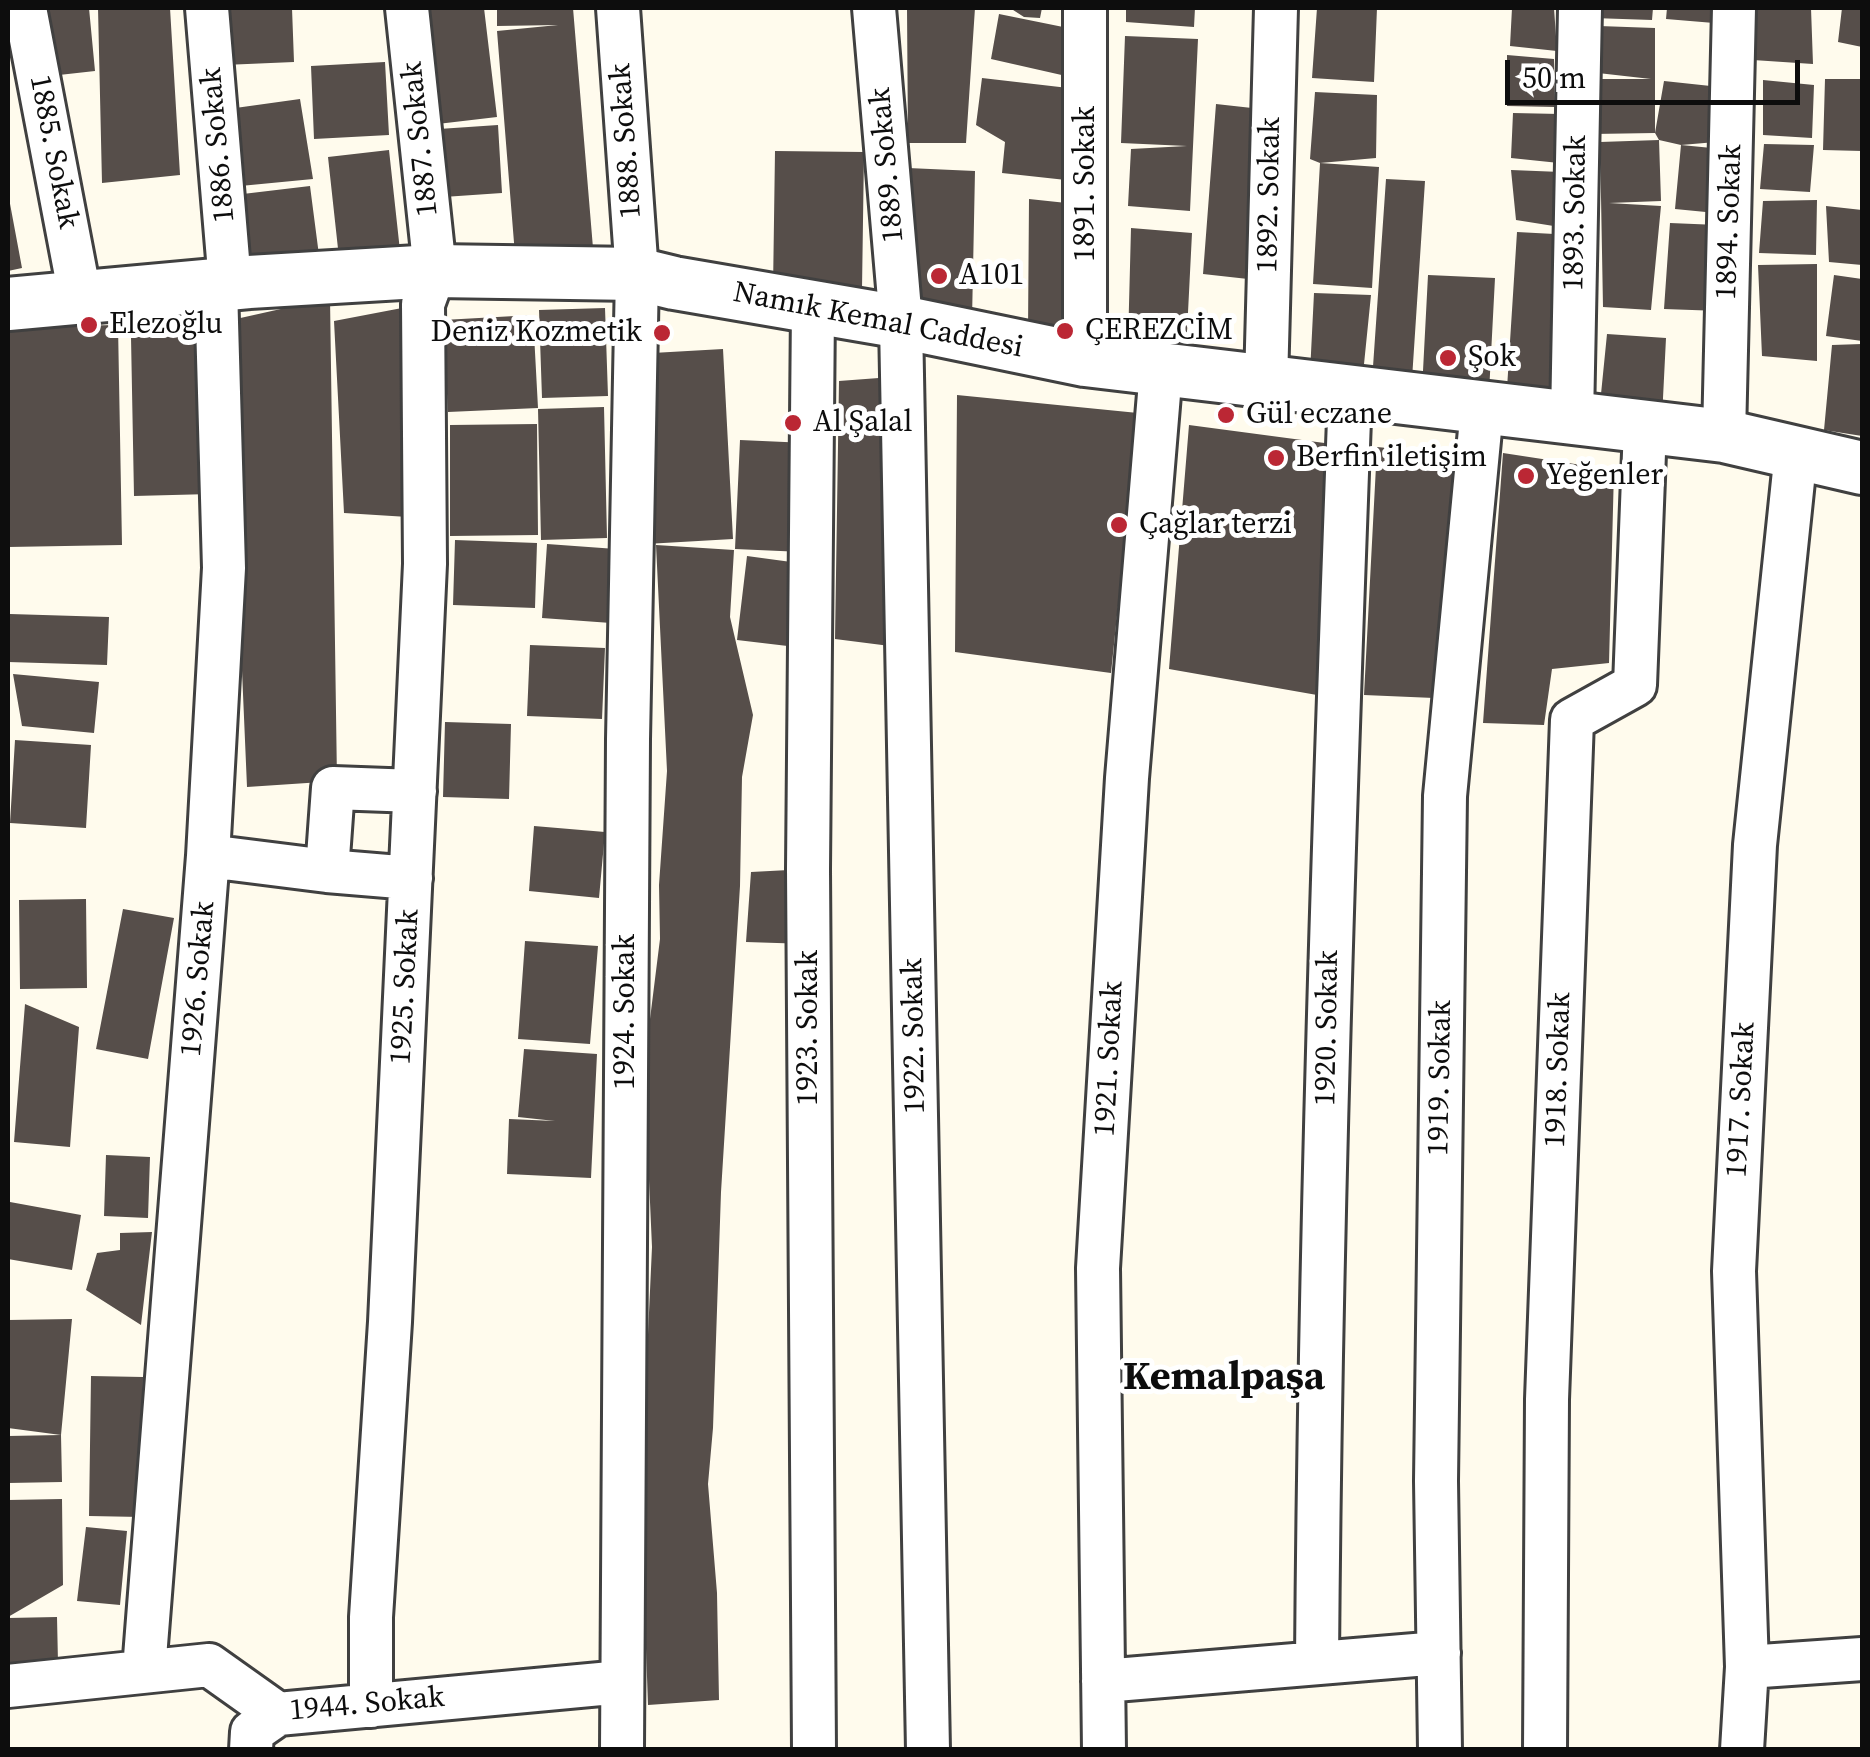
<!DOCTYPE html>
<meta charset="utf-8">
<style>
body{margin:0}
#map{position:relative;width:1870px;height:1757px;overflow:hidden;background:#fffbed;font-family:"Source Serif 4",serif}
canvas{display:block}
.frame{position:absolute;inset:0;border:10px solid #0d0d0d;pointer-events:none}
.scale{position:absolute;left:1505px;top:60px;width:295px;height:45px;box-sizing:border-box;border:5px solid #0d0d0d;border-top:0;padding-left:12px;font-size:30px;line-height:35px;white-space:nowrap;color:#0d0d0d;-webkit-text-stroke:8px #fff;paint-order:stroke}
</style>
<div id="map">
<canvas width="1870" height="1757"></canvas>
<div class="frame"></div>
<div class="scale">50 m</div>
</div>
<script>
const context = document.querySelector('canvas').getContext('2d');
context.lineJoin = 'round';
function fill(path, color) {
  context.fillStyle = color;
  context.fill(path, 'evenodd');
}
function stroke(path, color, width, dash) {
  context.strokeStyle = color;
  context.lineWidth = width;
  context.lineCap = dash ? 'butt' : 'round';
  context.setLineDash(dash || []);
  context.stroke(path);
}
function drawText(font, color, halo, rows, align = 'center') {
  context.font = font + ' "Source Serif 4",serif';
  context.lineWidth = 10;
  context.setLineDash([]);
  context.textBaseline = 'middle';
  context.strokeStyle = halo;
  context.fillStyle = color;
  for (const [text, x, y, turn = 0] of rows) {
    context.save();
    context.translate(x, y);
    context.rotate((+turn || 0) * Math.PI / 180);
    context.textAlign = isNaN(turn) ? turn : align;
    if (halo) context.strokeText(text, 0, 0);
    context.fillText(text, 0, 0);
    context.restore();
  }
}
fill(new Path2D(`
 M36,8H89L95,71L50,76Z
 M98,8H170L180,175L102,183Z
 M222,8H292L294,62L224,65Z
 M416,8H484L497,117L429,125Z
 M497,8H573L593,248L515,255L497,31L558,25L497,26Z
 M907,8H975L966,143H908Z
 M1010,8H1042L1040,18L1024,17Z
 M1126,8H1195L1194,27L1126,22Z
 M1317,8H1377L1374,82L1312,78Z
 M1512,8H1554L1557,51L1510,46Z
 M1592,8H1653L1652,20L1593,18Z
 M1667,8H1716L1714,23L1666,19Z
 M1754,8H1811L1813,64L1753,60Z
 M1842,8H1862V47L1838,42Z
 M999,14L1073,29L1066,76L991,59Z
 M1599,26L1655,28V133L1593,134V79H1651L1598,73Z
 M1125,36L1198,39L1190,211L1128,206L1131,149L1187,146L1121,143Z
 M1507,55L1554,59L1555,107L1507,106Z
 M385,62L389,135L314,139L311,66Z
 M982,78L1077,89L1066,180L1002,173L1005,142L976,125Z
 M1825,79H1862V151L1823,150Z
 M1763,80L1814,85L1812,138L1763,135Z
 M1664,81L1720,87L1716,142L1681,145L1722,149L1716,213L1675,209L1681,145L1659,140L1661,201L1609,203L1661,206L1651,310L1603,307L1600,142L1659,140L1655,133Z
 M1315,92L1377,95L1376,158L1320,163L1379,167L1372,288L1313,284L1320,163L1310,159Z
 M300,99L313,179L230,187L221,110Z
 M1216,104L1261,109L1257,280L1203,274Z
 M1513,113L1560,114L1559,163L1511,158Z
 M498,125L502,193L429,198L424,130Z
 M1764,144L1814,145L1810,192L1760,189Z
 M389,150L401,260L340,267L328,157Z
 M775,151L864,152L862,289H773Z
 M908,168L975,171L972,320L913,310Z
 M1511,170L1561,172L1560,227L1516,220Z
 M1386,179L1425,181L1412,379L1372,381Z
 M310,186L320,263L236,274L226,196Z
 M8,193L22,268L8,271Z
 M1029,199L1076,204L1073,340L1028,331Z
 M1817,200L1816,255L1759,253L1763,201Z
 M1826,206L1862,210V265L1829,262Z
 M1670,223L1718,225L1720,311L1664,309Z
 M1131,228L1192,233L1186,352L1128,343Z
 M1517,232L1573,235L1562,407L1506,404Z
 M1817,264V361L1762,356L1758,265Z
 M1428,275L1495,278L1489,393L1422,390Z
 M1834,275L1862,279V341L1826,336Z
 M1314,293L1371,295L1363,374L1310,373Z
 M330,298L337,781L247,787L227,321Z
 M423,304L424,518L344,513L334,321Z
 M605,308L608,396L542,398L539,310Z
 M533,315L538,408L448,412L443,320Z
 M118,325L122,545L8,547V327Z
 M1607,334L1666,338L1662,418L1599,414Z
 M208,336L211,494L134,496L131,337Z
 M1862,344V436L1824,430L1832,345Z
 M723,349L733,539L646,544L635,354Z
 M892,377L890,646L835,639L839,381Z
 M957,395L1138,413L1111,673L955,652Z
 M604,407L607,538L541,540L538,409Z
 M537,424L538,535L450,536V425Z
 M1189,425L1332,444L1317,695L1169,669Z
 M740,440L807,443L803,552L735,549Z
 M1377,447L1460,455L1434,698L1364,695Z
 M1503,453L1614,470L1609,663L1552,669L1544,725L1483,723Z
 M455,540L537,543L535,608L453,605Z
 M547,544L616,549L611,623L542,618Z
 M656,545L734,550L730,617L753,715L742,777L740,886L721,1192L713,1428L708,1484L717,1593L719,1700L648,1705L644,1591V1422L652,1247L644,1067L660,939L659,885L667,771Z
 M747,556L806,564L796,647L737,640Z
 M10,614L109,617L107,665L8,662Z
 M530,645L605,648L602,719L527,716Z
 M13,674L99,682L94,733L22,726Z
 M445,722L511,724L509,799L443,797Z
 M15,740L91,745L86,828L10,823Z
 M534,826L605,832L599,898L529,891Z
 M808,869V944L746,942L751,872Z
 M86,899L87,988L20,989L19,900Z
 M123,909L174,918L148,1059L96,1049Z
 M525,941L598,946L590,1044L518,1039Z
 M25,1004L79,1027L70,1147L14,1142Z
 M524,1049L597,1054L591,1178L507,1174L509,1119L555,1121L518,1117Z
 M106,1155L150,1157L148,1218L104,1216Z
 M10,1202L81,1215L72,1270L8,1259Z
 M152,1232L141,1325L86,1290L97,1253L120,1250V1233Z
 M72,1319L61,1435L8,1428V1320Z
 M91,1376L143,1377L141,1517L89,1516Z
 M61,1435L62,1482L8,1483V1436Z
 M62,1499L63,1585L8,1617V1500Z
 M86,1527L127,1531L120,1605L77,1601Z
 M57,1617L58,1663L8,1665V1618Z`), '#564e4a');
const minor = new Path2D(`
 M25,8L80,296
 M207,8L230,283
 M618,8L637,274L628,739L622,1750
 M874,8L901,322L928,1750
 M813,307L808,869L814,1750
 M1085,360V8
 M1266,383L1276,8
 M1572,419L1580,8
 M1724,436L1734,8
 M208,856L327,871L411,878
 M327,871L333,788L415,791
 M1317,1663C1320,1240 1334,816 1350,393
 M1747,1667L1862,1659
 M144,1670L208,856L224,568L216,287
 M1103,1681L1439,1653
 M8,1686L209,1665L278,1714L622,1682
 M371,1706V1617L390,1322L425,564L423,304L435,271L407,8
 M251,1750L252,1732L278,1714
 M1104,1750L1098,1268L1127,778L1161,370
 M1440,1750L1436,1481L1445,796L1482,409
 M1545,1750L1547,1399L1572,720L1635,685L1645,427
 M1742,1750L1747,1667L1734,1271L1755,845L1796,452`);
const tertiary = new Path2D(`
 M8,304L249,282L435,271L637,274L674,283L901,322L1085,360L1724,436L1862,468`);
stroke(minor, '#404040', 48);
stroke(tertiary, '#404040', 58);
stroke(minor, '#fff', 42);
stroke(tertiary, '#fff', 52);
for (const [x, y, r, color] of [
 [939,276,10,"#bb2734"],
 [89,325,10,"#bb2734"],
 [1065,331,10,"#bb2734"],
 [662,333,10,"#bb2734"],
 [1448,358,10,"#bb2734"],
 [1226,415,10,"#bb2734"],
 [793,423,10,"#bb2734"],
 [1276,458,10,"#bb2734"],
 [1526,476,10,"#bb2734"],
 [1119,525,10,"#bb2734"]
]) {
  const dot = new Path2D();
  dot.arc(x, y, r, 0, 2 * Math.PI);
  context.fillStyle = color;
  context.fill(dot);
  stroke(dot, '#fff', 4);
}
drawText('30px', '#0d0d0d', '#fff', [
 ["1887. Sokak",421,139,-96],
 ["1888. Sokak",627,141,-94],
 ["1886. Sokak",219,145,-95],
 ["1885. Sokak",53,152,79],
 ["1889. Sokak",888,165,-95],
 ["1891. Sokak",1086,184,-90],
 ["1892. Sokak",1270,195,-89],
 ["1893. Sokak",1576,213,-89],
 ["1894. Sokak",1730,222,-88],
 ["Namık Kemal Caddesi",878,321,11],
 ["1926. Sokak",199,979,-85],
 ["1925. Sokak",406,987,-87],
 ["1924. Sokak",626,1012,-90],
 ["1923. Sokak",809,1028,-90],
 ["1920. Sokak",1328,1028,-89],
 ["1922. Sokak",915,1036,-91],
 ["1921. Sokak",1110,1059,-87],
 ["1918. Sokak",1559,1070,-88],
 ["1919. Sokak",1441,1078,-89],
 ["1917. Sokak",1742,1100,-87],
 ["1944. Sokak",367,1705,-5]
]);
drawText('30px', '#0d0d0d', '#fff', [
 ["A101",959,276],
 ["Elezoğlu",109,325],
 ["ÇEREZCİM",1085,331],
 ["Deniz Kozmetik",642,333,"right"],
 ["Şok",1468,358],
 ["Gül eczane",1246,415],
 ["Al Şalal",813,423],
 ["Berfin iletişim",1296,458],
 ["Yeğenler",1546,476],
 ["Çağlar terzi",1139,525]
], 'left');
drawText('bold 40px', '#0d0d0d', '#fff', [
 ["Kemalpaşa",1224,1379]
]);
</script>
